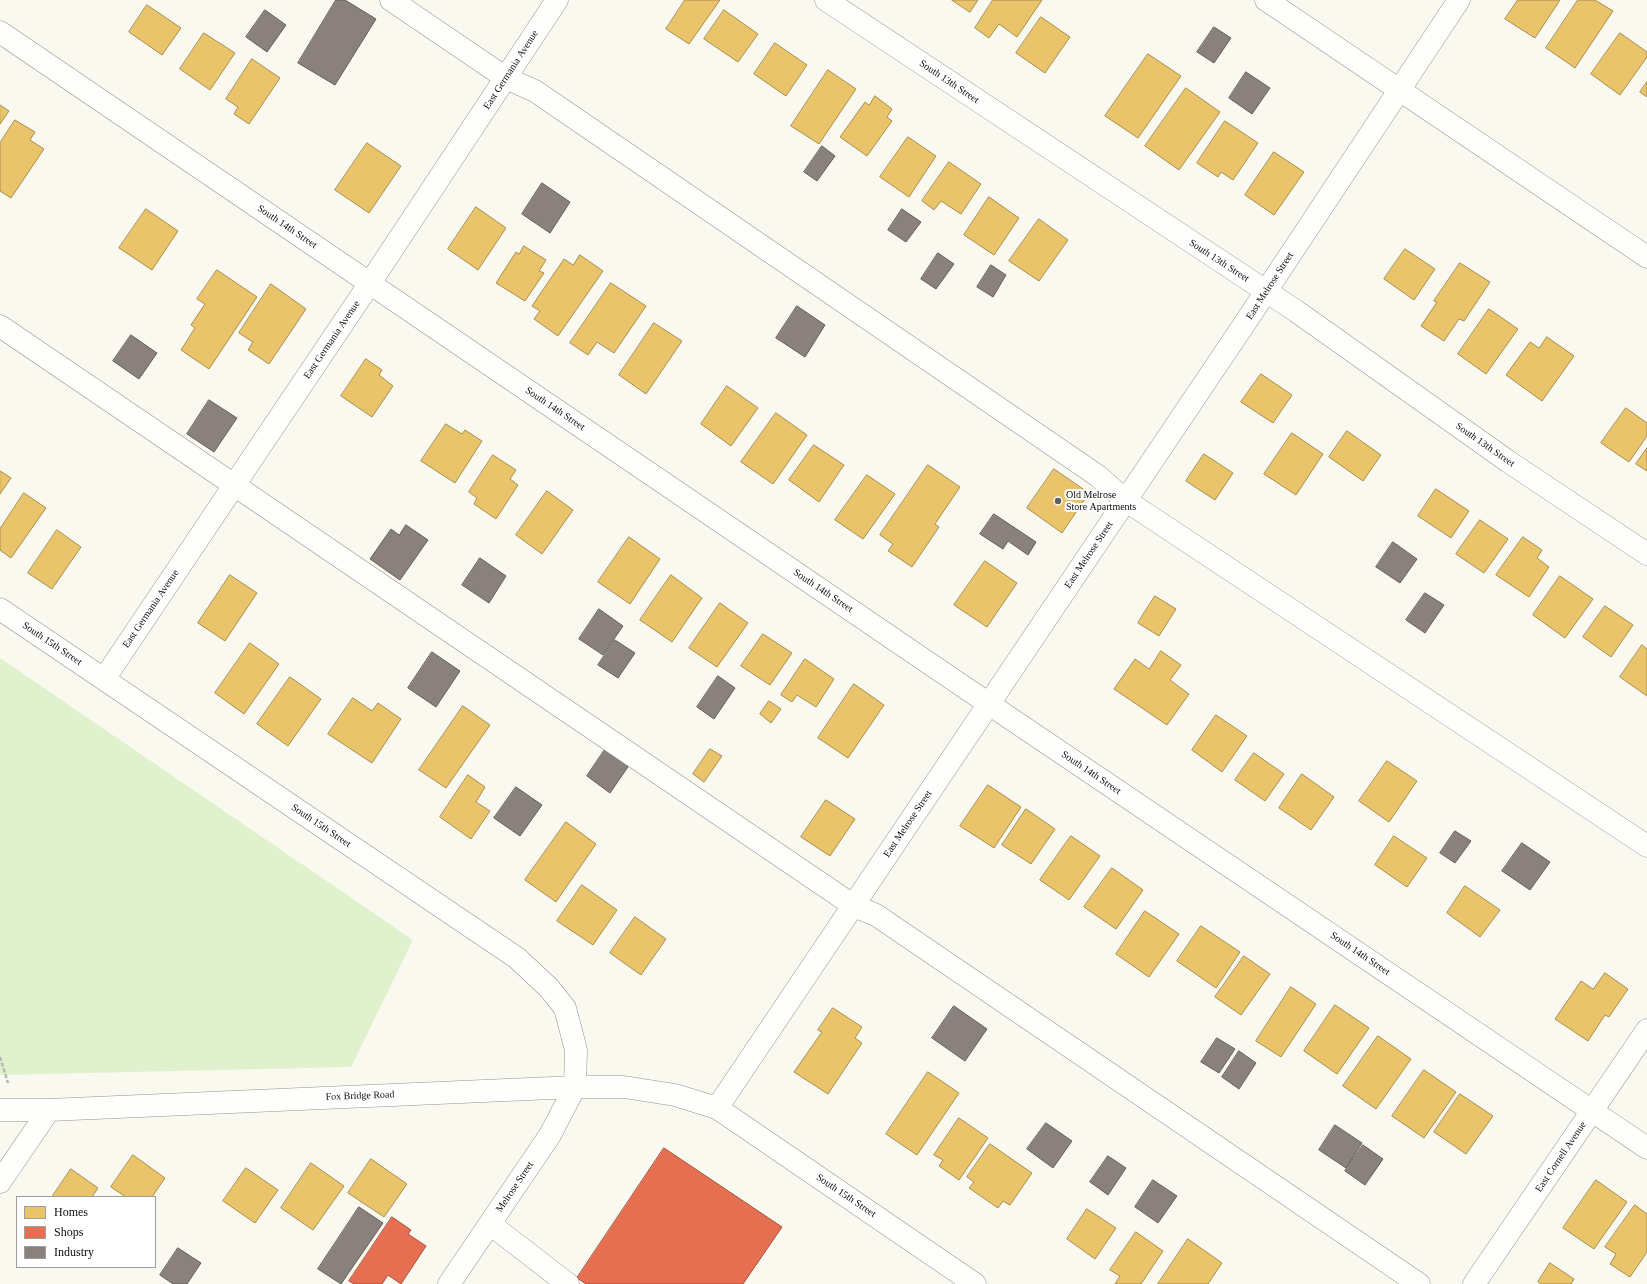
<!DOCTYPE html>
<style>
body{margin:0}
#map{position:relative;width:1647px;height:1284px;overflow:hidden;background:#faf9ef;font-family:"Times New Roman",serif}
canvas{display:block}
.legend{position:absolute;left:16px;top:1196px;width:140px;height:72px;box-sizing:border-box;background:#fff;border:1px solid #9e9e9e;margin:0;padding:5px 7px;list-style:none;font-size:12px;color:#0c0c0c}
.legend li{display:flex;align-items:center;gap:8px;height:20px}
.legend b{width:20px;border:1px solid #9e9e9e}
</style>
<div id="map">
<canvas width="1647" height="1284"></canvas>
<ul class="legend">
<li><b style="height:11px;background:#e9c46a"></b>Homes</li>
<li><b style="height:11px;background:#e76f51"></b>Shops</li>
<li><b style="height:11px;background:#8a817c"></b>Industry</li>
</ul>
</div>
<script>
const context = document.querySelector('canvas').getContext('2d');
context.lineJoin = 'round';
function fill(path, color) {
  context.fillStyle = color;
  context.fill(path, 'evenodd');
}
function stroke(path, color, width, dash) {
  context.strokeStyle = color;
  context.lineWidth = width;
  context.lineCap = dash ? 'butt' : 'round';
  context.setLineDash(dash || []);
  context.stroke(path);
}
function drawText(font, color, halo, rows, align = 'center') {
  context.font = font + ' "Times New Roman",serif';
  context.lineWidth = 4;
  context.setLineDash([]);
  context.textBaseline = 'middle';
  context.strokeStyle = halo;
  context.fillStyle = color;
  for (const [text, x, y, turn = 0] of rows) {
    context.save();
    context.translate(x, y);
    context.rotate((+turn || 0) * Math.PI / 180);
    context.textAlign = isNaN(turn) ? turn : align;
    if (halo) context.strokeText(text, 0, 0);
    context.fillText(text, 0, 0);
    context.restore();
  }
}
fill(new Path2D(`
 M0,658L413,940L351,1067L0,1075Z`), '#e0f1cd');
const homes = new Path2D(`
 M685,0H720L689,44L666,29Z
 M952,0H978L970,12Z
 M993,0H1042L1017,37L999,24L989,38L975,28Z
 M1518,0H1560L1535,38L1505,19Z
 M1578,0H1595L1613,11L1575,68L1546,48Z
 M147,5L181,28L162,55L129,32Z
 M724,10L758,34L738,62L704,39Z
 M1041,17L1070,37L1045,73L1016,53Z
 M204,33L235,53L210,90L180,69Z
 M1620,33L1647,52V57L1620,95L1591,74Z
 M775,43L807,65L786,96L754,74Z
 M1148,54L1181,76L1138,138L1105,116Z
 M252,59L280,78L249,124L234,114L238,107L226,99Z
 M828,70L856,89L819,144L791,126Z
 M1647,82V97L1640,92Z
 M1186,88L1220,112L1179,170L1145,146Z
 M875,96L892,109L887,117L892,121L867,156L840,137L865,102L869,105Z
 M0,105L9,111L0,124Z
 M15,120L35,132L30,140L44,149L11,198L0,191V143Z
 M1225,121L1258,143L1233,180L1221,172L1218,177L1197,163Z
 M908,137L936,156L909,197L880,177Z
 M367,143L401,166L369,213L335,190Z
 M1274,152L1304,172L1274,215L1245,195Z
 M949,162L981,184L961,214L941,201L934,210L922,201Z
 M989,197L1019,218L994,255L964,235Z
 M476,207L506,228L478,270L448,249Z
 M146,209L178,231L152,270L119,248Z
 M1039,219L1068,240L1039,281L1009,261Z
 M524,246L546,260L539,271L544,273L525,301L496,283L516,252L519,254Z
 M1405,249L1435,269L1414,300L1384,279Z
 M580,255L603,271L558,336L534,319L540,311L532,306L564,259L573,265Z
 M1460,263L1490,282L1464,321L1459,319L1444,341L1421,326L1437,302L1434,301Z
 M217,270L257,297L209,369L181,350L195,328L191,325L205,304L197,299Z
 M611,283L646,306L614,353L597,342L588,355L570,343Z
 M271,284L306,309L269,364L248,350L253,342L239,333Z
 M1489,309L1518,329L1486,374L1458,354Z
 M654,323L682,341L646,394L619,375Z
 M1547,337L1574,356L1542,401L1506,375L1530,342L1539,348Z
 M366,359L382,370L379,375L393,386L372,417L341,396Z
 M1261,374L1292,395L1273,423L1241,402Z
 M727,386L758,408L731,446L701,424Z
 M1626,408L1647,423V436L1629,462L1601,443Z
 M776,413L807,435L773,484L741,462Z
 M446,424L462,434L465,430L482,441L455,483L421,461Z
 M1347,431L1381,455L1363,481L1329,457Z
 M1292,433L1323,454L1296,495L1264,474Z
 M814,445L844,465L819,502L789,480Z
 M1647,448V471L1636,464Z
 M1204,454L1233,473L1215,500L1186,481Z
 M493,455L516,470L510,479L518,485L496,519L474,504L477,498L469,492Z
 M928,465L960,487L935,524L939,527L912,567L888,551L893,544L880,535Z
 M1054,469L1089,493L1062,533L1027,508Z
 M0,471L11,478L0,494Z
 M867,475L895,494L863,539L835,520Z
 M1436,489L1469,511L1451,538L1418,516Z
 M547,491L573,510L542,554L516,535Z
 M24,493L46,508L11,558L0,550V529Z
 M1480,520L1508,539L1484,573L1456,554Z
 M57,530L81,547L52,589L28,573Z
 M629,537L660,559L630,604L598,582Z
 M1523,537L1542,550L1537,558L1549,567L1529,597L1496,575Z
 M985,561L1017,583L987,627L954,605Z
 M230,575L257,593L225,641L198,623Z
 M671,575L702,598L672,642L640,620Z
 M1560,576L1593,599L1565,638L1533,615Z
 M1155,596L1176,609L1159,636L1138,623Z
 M720,603L748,623L717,667L689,648Z
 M1605,606L1633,625L1611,657L1583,637Z
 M763,634L792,653L770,685L741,666Z
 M250,643L279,664L244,714L215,693Z
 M1642,645L1647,649V696L1620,677Z
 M1161,651L1181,665L1170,680L1189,694L1167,725L1114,689L1135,659L1149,669Z
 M805,659L834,679L816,707L797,695L792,702L781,695Z
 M290,677L321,699L288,746L257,724Z
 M854,684L884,705L848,758L818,738Z
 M353,698L372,711L378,703L401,719L372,763L328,734Z
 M769,701L781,709L771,723L760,714Z
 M463,706L490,725L446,788L419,770Z
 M1216,715L1247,736L1222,772L1192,750Z
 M710,749L722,756L704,782L693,774Z
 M1254,753L1284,774L1265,801L1235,780Z
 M1387,761L1417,781L1389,822L1359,801Z
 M1302,774L1334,797L1311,830L1279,808Z
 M468,775L485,787L476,802L490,811L471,839L440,817Z
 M988,785L1021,807L994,848L960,826Z
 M826,800L855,819L830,856L801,837Z
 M1026,809L1055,829L1031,864L1002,845Z
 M566,822L596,844L556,902L525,880Z
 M1071,836L1100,856L1069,900L1040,880Z
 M1394,836L1427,858L1407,887L1375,865Z
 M1112,868L1143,890L1116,929L1084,907Z
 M582,885L617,910L593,945L557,921Z
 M1465,886L1500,910L1480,937L1447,913Z
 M1145,911L1179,934L1149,977L1116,954Z
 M635,917L666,939L641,975L610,953Z
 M1201,926L1240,952L1216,988L1177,961Z
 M1244,956L1270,974L1241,1015L1215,997Z
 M1605,973L1628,989L1609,1017L1605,1015L1588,1041L1555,1019L1581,981L1593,989Z
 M1291,987L1316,1004L1281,1057L1256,1041Z
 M1335,1005L1369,1028L1337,1074L1304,1051Z
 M833,1008L862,1027L855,1038L862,1043L828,1094L794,1072L822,1032L818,1030Z
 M1378,1036L1411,1059L1376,1109L1343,1086Z
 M1424,1070L1456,1092L1424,1138L1392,1116Z
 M928,1072L959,1093L917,1155L886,1134Z
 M1460,1094L1493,1116L1466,1154L1434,1132Z
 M959,1118L988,1138L959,1180L939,1166L943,1160L934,1155Z
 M990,1144L1032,1173L1010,1205L1003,1201L998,1208L969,1188L974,1182L967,1177Z
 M133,1155L165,1178L152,1197H126L111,1187Z
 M371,1159L407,1184L384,1217L348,1193Z
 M311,1163L344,1186L313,1230L281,1208Z
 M246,1168L278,1190L255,1223L223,1201Z
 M71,1169L98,1188L92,1197H52Z
 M1596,1180L1627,1202L1594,1249L1563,1228Z
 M1635,1205L1647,1214V1252L1630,1277L1610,1264L1616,1254L1605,1247Z
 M1087,1209L1116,1228L1095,1259L1067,1239Z
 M1136,1232L1163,1251L1141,1284H1115L1120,1276L1110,1270Z
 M1188,1239L1222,1263L1208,1284H1158Z
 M1550,1263L1574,1279L1571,1284H1541L1538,1282Z`);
fill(homes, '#e9c46a');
stroke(homes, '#a78d4e', 1);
const shops = new Path2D(`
 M664,1148L782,1227L743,1284H586L577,1278Z
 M392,1217L411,1230L408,1234L426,1246L401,1284L388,1275L382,1284H354L349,1281Z`);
fill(shops, '#e76f51');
stroke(shops, '#a5513c', 1);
const industry = new Path2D(`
 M336,0H345L376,19L335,85L298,63Z
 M265,10L286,25L267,52L246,37Z
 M1214,27L1231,38L1214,63L1197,52Z
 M1246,72L1270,88L1252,114L1229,98Z
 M822,146L835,156L817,181L804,172Z
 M542,183L570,202L550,233L522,214Z
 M902,209L921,222L906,242L888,230Z
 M938,253L954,264L936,289L921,279Z
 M991,265L1006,275L993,297L977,287Z
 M797,306L825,325L805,357L776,338Z
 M131,335L157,353L139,379L113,361Z
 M209,400L237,418L214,452L187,434Z
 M994,514L1036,542L1028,555L1008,541L1003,549L980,534Z
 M406,525L428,540L400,580L370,559L391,529L399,535Z
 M1393,542L1417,559L1400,583L1376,567Z
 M480,558L506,576L489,603L462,585Z
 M1425,593L1444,605L1425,633L1406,620Z
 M599,609L623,626L603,655L579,639Z
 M615,640L635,653L618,678L598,665Z
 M432,652L460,671L436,707L408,688Z
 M718,676L735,688L714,719L697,707Z
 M606,748L630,764L610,793L587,776Z
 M516,787L542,805L520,836L494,818Z
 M1455,831L1471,841L1455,863L1440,853Z
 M1522,843L1550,862L1530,890L1502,871Z
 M954,1006L987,1029L965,1061L932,1038Z
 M1217,1038L1235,1049L1219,1073L1201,1062Z
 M1239,1051L1256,1063L1239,1089L1222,1077Z
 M1046,1123L1072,1141L1053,1168L1027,1149Z
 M1335,1125L1362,1143L1346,1168L1319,1150Z
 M1363,1145L1383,1159L1365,1185L1345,1171Z
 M1108,1156L1126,1168L1108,1195L1090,1182Z
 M1153,1180L1177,1196L1158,1223L1135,1207Z
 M359,1207L383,1223L341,1284L318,1269Z
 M178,1248L201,1263L187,1284H173L160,1275Z`);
fill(industry, '#8a817c');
stroke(industry, '#645e5a', 1);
const minor = new Path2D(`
 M391,0L506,78L535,91L1098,476L1125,500L1647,846
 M826,0L1296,311L1509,462L1647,554
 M1266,0L1647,257
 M0,32L989,704L1647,1148
 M0,326L854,906L876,915L1419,1284
 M0,609L517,958L549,988L565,1008L576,1050L575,1087L550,1135L449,1284
 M104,679L370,283L557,0
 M717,1108L1245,323L1459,0
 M0,1110H49L575,1087H624L675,1095L717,1108L975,1284
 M0,1182L49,1110
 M490,1224L568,1284
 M1474,1284L1647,1030`);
stroke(minor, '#93938e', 23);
stroke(new Path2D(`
 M0,1057L8,1083`), '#b7b7b5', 2.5, [4, 2]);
stroke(minor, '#fefefd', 22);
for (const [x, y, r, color] of [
 [1058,501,4,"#5f5f5b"]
]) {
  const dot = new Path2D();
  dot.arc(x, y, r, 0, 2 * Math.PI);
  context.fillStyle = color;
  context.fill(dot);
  stroke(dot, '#fff', 1.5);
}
drawText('10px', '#0c0c0c', '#fff', [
 ["East Germania Avenue",511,70,-57],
 ["South 13th Street",949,82,34],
 ["South 14th Street",287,227,34],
 ["South 13th Street",1219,261,33],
 ["East Melrose Street",1270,286,-57],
 ["East Germania Avenue",332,340,-56],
 ["South 14th Street",555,409,34],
 ["South 13th Street",1485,445,35],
 ["East Melrose Street",1089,555,-56],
 ["South 14th Street",823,591,34],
 ["East Germania Avenue",151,609,-56],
 ["South 15th Street",52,644,34],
 ["South 14th Street",1091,773,34],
 ["East Melrose Street",908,824,-56],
 ["South 15th Street",321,826,34],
 ["South 14th Street",1360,954,34],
 ["Fox Bridge Road",360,1096,-2],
 ["East Cornell Avenue",1561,1157,-56],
 ["Melrose Street",515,1187,-56],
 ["South 15th Street",846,1196,34]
]);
drawText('10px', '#0c0c0c', '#fff', [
 ["Old Melrose",1066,495],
 ["Store Apartments",1066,507]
], 'left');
</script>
